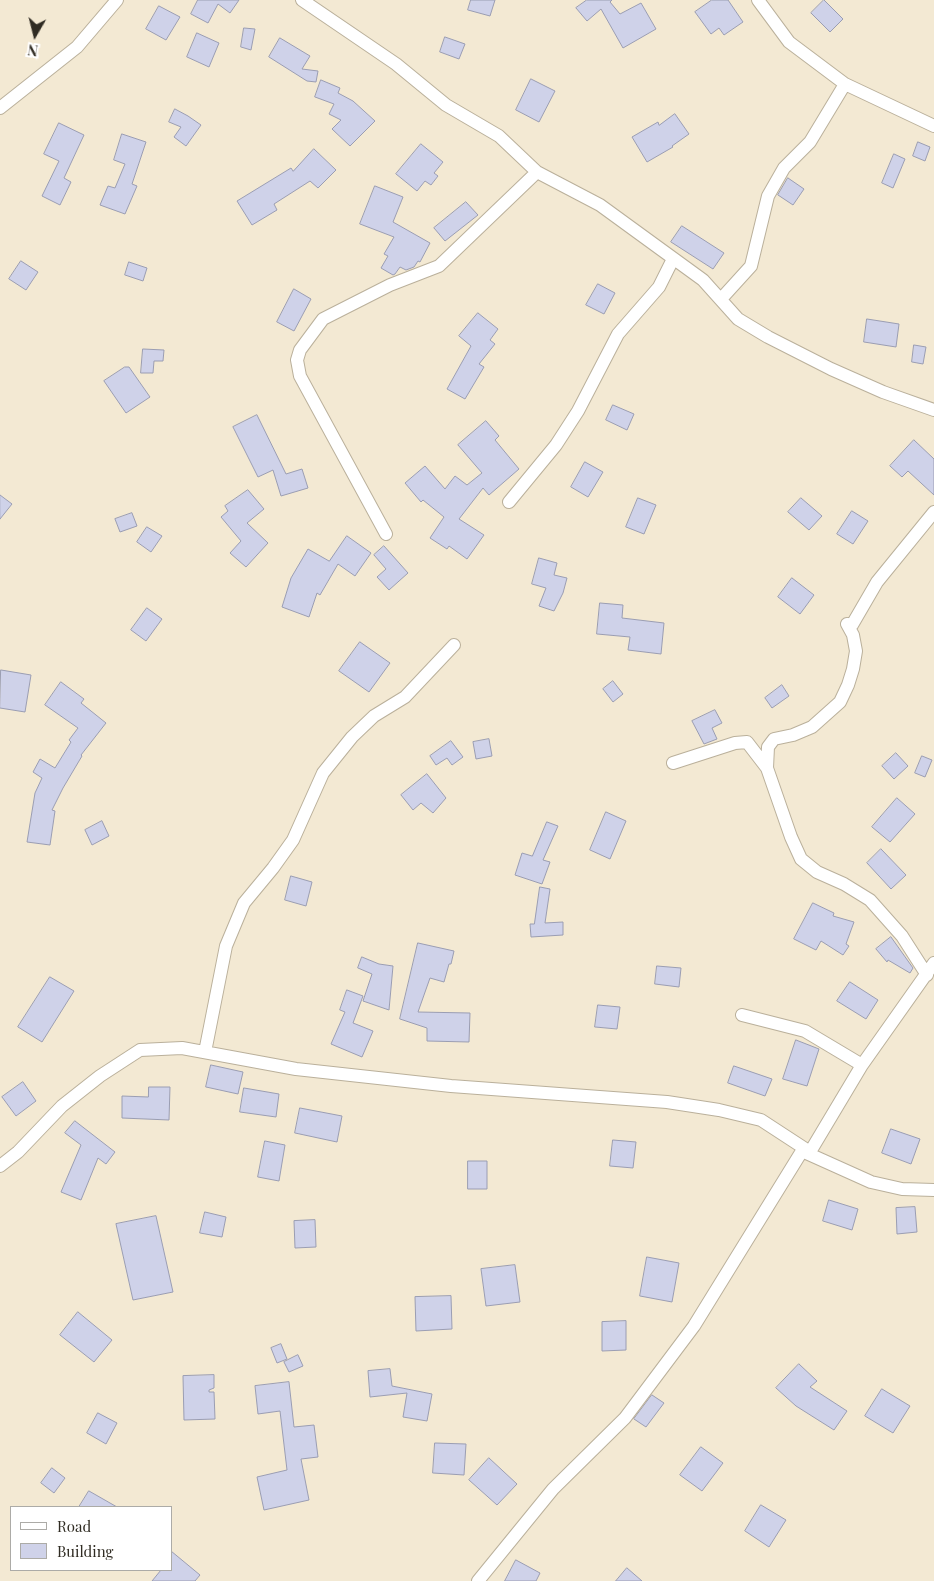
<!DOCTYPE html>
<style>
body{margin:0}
#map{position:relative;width:934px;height:1581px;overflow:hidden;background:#f3e9d3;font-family:"Playfair Display",serif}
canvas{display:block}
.legend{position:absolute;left:10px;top:1506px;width:162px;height:65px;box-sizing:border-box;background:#fff;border:1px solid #acaba7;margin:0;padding:6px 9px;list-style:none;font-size:15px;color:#302c23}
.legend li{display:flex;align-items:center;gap:10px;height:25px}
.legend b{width:25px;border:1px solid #acaba7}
.north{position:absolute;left:10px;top:10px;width:50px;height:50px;-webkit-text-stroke:4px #fff;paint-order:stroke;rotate:188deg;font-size:14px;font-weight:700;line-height:20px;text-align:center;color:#302c23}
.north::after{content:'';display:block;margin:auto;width:18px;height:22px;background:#302c23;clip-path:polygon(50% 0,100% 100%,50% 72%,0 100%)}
</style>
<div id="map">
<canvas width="934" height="1581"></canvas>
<ul class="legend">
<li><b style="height:6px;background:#fff"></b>Road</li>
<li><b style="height:14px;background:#cfd2e9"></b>Building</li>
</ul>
<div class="north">N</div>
</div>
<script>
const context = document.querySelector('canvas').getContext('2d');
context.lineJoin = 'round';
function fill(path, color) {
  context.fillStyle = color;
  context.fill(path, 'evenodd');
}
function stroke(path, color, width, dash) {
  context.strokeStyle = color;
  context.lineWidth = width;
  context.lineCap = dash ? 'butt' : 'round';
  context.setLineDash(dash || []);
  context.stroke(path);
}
const building = new Path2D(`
 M198,0H239L230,13L218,4L208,23L191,14Z
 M471,0H495L490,16L468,10Z
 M587,0H612L610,2L620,14L641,3L656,29L623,48L601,9L587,21L576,8Z
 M712,0H728L743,22L724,35L719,28L711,34L695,12Z
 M824,0L843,19L830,32L811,13Z
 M159,6L180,17L166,40L146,29Z
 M244,28L255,29L251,50L241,47Z
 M197,33L219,43L209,67L187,57Z
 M445,37L465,44L459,59L440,52Z
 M280,38L310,56L302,69L318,71L316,82L307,81L269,57Z
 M531,79L555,91L539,122L516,110Z
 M321,80L340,88L338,93L353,101L375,121L350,146L332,129L341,120L329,114L334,104L315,97Z
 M175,109L188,116L201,125L186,146L174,137L181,127L169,122Z
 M675,114L689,134L672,146L673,147L647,162L632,137L658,122L659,125Z
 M59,123L84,135L64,178L71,182L60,205L42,196L59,161L44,154Z
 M122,134L146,142L132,184L137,186L125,214L100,205L108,186L115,188L125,164L114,160Z
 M918,142L930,147L925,161L913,156Z
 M421,144L443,162L434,173L438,176L431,185L425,181L417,191L396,174Z
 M314,149L336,170L318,188L310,181L274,204L277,210L252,225L237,201L291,168L293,171Z
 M894,154L905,159L893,188L882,183Z
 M788,178L804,189L793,205L778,195Z
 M375,186L403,197L393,222L430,243L420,262L418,261L414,267L406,270L400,267L395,274L393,275L381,268L388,256L384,254L394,237L360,224Z
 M466,202L478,215L445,241L434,228Z
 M682,226L724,253L713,269L671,242Z
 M21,261L38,272L26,290L9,279Z
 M129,262L147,268L143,281L125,275Z
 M598,284L615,293L604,314L586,305Z
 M294,289L311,299L294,331L277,322Z
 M478,313L498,329L490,340L495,344L479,364L484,367L465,399L447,389L471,346L459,336Z
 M867,319L899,324L896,347L864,342Z
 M914,345L926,347L923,364L912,362Z
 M143,349L164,350L163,361H154L153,373H141Z
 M125,367H129L150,397L126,413L104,381Z
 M613,405L634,414L627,430L606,420Z
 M257,415L286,474L302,469L308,488L281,496L273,470L258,477L233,427Z
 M486,421L499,436L495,440L519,469L489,495L483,488L459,519L484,535L467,559L449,546L447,549L430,538L444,517L423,500L421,502L405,483L425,466L445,489L455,476L467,485L482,473L458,445Z
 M914,440L934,459V495L908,471L902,477L890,466Z
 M585,462L603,472L588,497L571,487Z
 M248,490L264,509L247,523L268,543L246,567L230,553L241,541L221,517L228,511L225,506Z
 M0,495L12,504L0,519Z
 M638,498L656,505L644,534L626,527Z
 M801,498L822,516L809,530L788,512Z
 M852,511L868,521L853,544L837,534Z
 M132,513L137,526L120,532L115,519Z
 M147,527L162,536L151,552L137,542Z
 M347,536L371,553L355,576L338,564L320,595L317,593L309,617L282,607L291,578L308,549L329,561Z
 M384,546L408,573L389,590L377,577L386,569L374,555Z
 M539,558L557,563L554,575L567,578L563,593L554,611L539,606L546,588L532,584Z
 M792,578L814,595L800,614L778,597Z
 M600,603L623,605L622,618L664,623L661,654L628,650L630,637L597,634Z
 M147,608L162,619L146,641L131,630Z
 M360,642L390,663L369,692L339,671Z
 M1,670L31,675L25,712L0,708Z
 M613,681L623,694L613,702L603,689Z
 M61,682L84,699L81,703L106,723L81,755L82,756L63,788L52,810L55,811L50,845L27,842L35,793L42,778L33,772L40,759L55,768L71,742L69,740L78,728L45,705Z
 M782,685L789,696L772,708L765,698Z
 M715,710L722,723L712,728L717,739L704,744L692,721Z
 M489,739L492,756L476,759L473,742Z
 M451,741L463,757L452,765L447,758L436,765L430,756Z
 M896,753L908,766L894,779L882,766Z
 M922,756L932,760L925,777L915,773Z
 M427,774L446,798L433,813L421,803L413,810L401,795Z
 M897,798L915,814L890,842L872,827Z
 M606,812L626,821L610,859L590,850Z
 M102,821L109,836L92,845L85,830Z
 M547,822L558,826L543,860L550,862L542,884L515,875L522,853L532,856Z
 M881,849L906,875L891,889L867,863Z
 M291,876L312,882L306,906L285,900Z
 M540,887L550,889L545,923L563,922V935L531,937L530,924H534Z
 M813,903L834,913L833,916L854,922L846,944L849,946L843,955L821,941L816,950L794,939Z
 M891,937L913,968L910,973L888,960L887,962L876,949Z
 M418,943L454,951L451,964H449L444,982L430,978L418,1012L470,1013L469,1042L427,1041V1028L400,1019Z
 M362,957L379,964L393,966L389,1010L363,1001L372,974L358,968Z
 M657,966L681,968L679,987L655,984Z
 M50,977L74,991L42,1042L18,1027Z
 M850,982L878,1000L866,1019L837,1001Z
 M347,990L363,996L353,1023L373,1031L362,1057L331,1044L345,1012L340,1010Z
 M598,1005L620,1007L617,1029L595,1027Z
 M796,1040L819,1049L807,1086L783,1079Z
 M211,1065L243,1072L238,1094L206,1087Z
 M734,1066L772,1079L765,1096L728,1083Z
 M23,1082L36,1101L16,1116L2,1097Z
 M149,1087H170L169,1120L122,1118V1096L148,1097Z
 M244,1088L279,1094L276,1117L240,1112Z
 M300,1108L342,1116L337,1142L295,1133Z
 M75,1121L115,1152L106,1164L98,1158L81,1200L61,1192L81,1145L65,1133Z
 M891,1129L920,1139L911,1164L882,1153Z
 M613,1140L636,1142L633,1168L610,1166Z
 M265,1141L285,1145L279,1181L258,1177Z
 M468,1161H487V1189H468Z
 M829,1200L858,1209L852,1230L823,1221Z
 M915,1207L917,1232L897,1234L896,1208Z
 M205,1212L226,1217L222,1237L200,1233Z
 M156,1216L173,1292L133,1300L116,1224Z
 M315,1220L316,1247L295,1248L294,1221Z
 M647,1257L679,1263L672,1302L640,1296Z
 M515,1265L520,1302L486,1306L481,1269Z
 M451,1296L452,1329L416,1331L415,1297Z
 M78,1312L112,1340L94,1362L60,1335Z
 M626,1321V1350L602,1351V1322Z
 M281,1344L287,1359L277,1363L271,1348Z
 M298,1355L303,1366L289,1372L284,1362Z
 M799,1364L817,1381L810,1387L847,1411L834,1430L796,1406L776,1388Z
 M390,1369L392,1386L432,1394L427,1421L403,1417L407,1393L370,1397L368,1371Z
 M214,1375V1388L209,1390V1392H214L215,1419L184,1420L183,1376Z
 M289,1382L294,1427L314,1425L318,1457L301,1459L309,1500L264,1510L257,1477L287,1470L280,1411L258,1414L255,1386Z
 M882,1389L910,1406L893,1433L865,1416Z
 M652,1395L664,1403L646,1427L634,1419Z
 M98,1413L117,1423L106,1444L87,1433Z
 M435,1443L466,1444L464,1475L433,1473Z
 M701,1447L723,1463L702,1491L680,1475Z
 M489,1458L517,1484L497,1505L469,1480Z
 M52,1468L65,1478L54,1493L41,1483Z
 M89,1491L117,1507H79Z
 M761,1505L786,1520L769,1547L745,1531Z
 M171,1551L200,1575L195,1581H152L161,1570H171Z
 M516,1560L540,1573L536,1581H505Z
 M627,1568L642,1581H616Z`);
fill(building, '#cfd2e9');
stroke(building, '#9a9db2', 1);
const minor = new Path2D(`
 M302,0L396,64L446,105L499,136L537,172L600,205L703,280L738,319L768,337L831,369L883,392L934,410
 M758,0L789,42L845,84L934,126
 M0,108L77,47L117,0
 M721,299L751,266L768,196L784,168L810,142L845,84
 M509,502L556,445L578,411L618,334L659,287L673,259
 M386,534L300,376L297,360L300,350L323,319L390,285L439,266L537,172
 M673,763L735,743L747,742L767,768
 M927,975L902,936L870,900L844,884L817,872L801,859L791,837L767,768L768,747L774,739L793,735L812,727L840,702L848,685L853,669L856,651L853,635L847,624L852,625L877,582L934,512
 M742,1015L805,1031L862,1065
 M205,1052L226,946L244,903L273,868L293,840L323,773L352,737L374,716L405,697L454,645
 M802,1151L871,1182L902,1189L934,1190
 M0,1166L18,1152L62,1106L100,1076L140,1050L182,1048L296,1069L451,1086L667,1102L719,1110L761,1120L810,1152
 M478,1581L553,1489L625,1418L694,1326L802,1151L810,1152L862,1065L934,963`);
stroke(minor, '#bab09b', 14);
stroke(minor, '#fff', 12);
</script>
